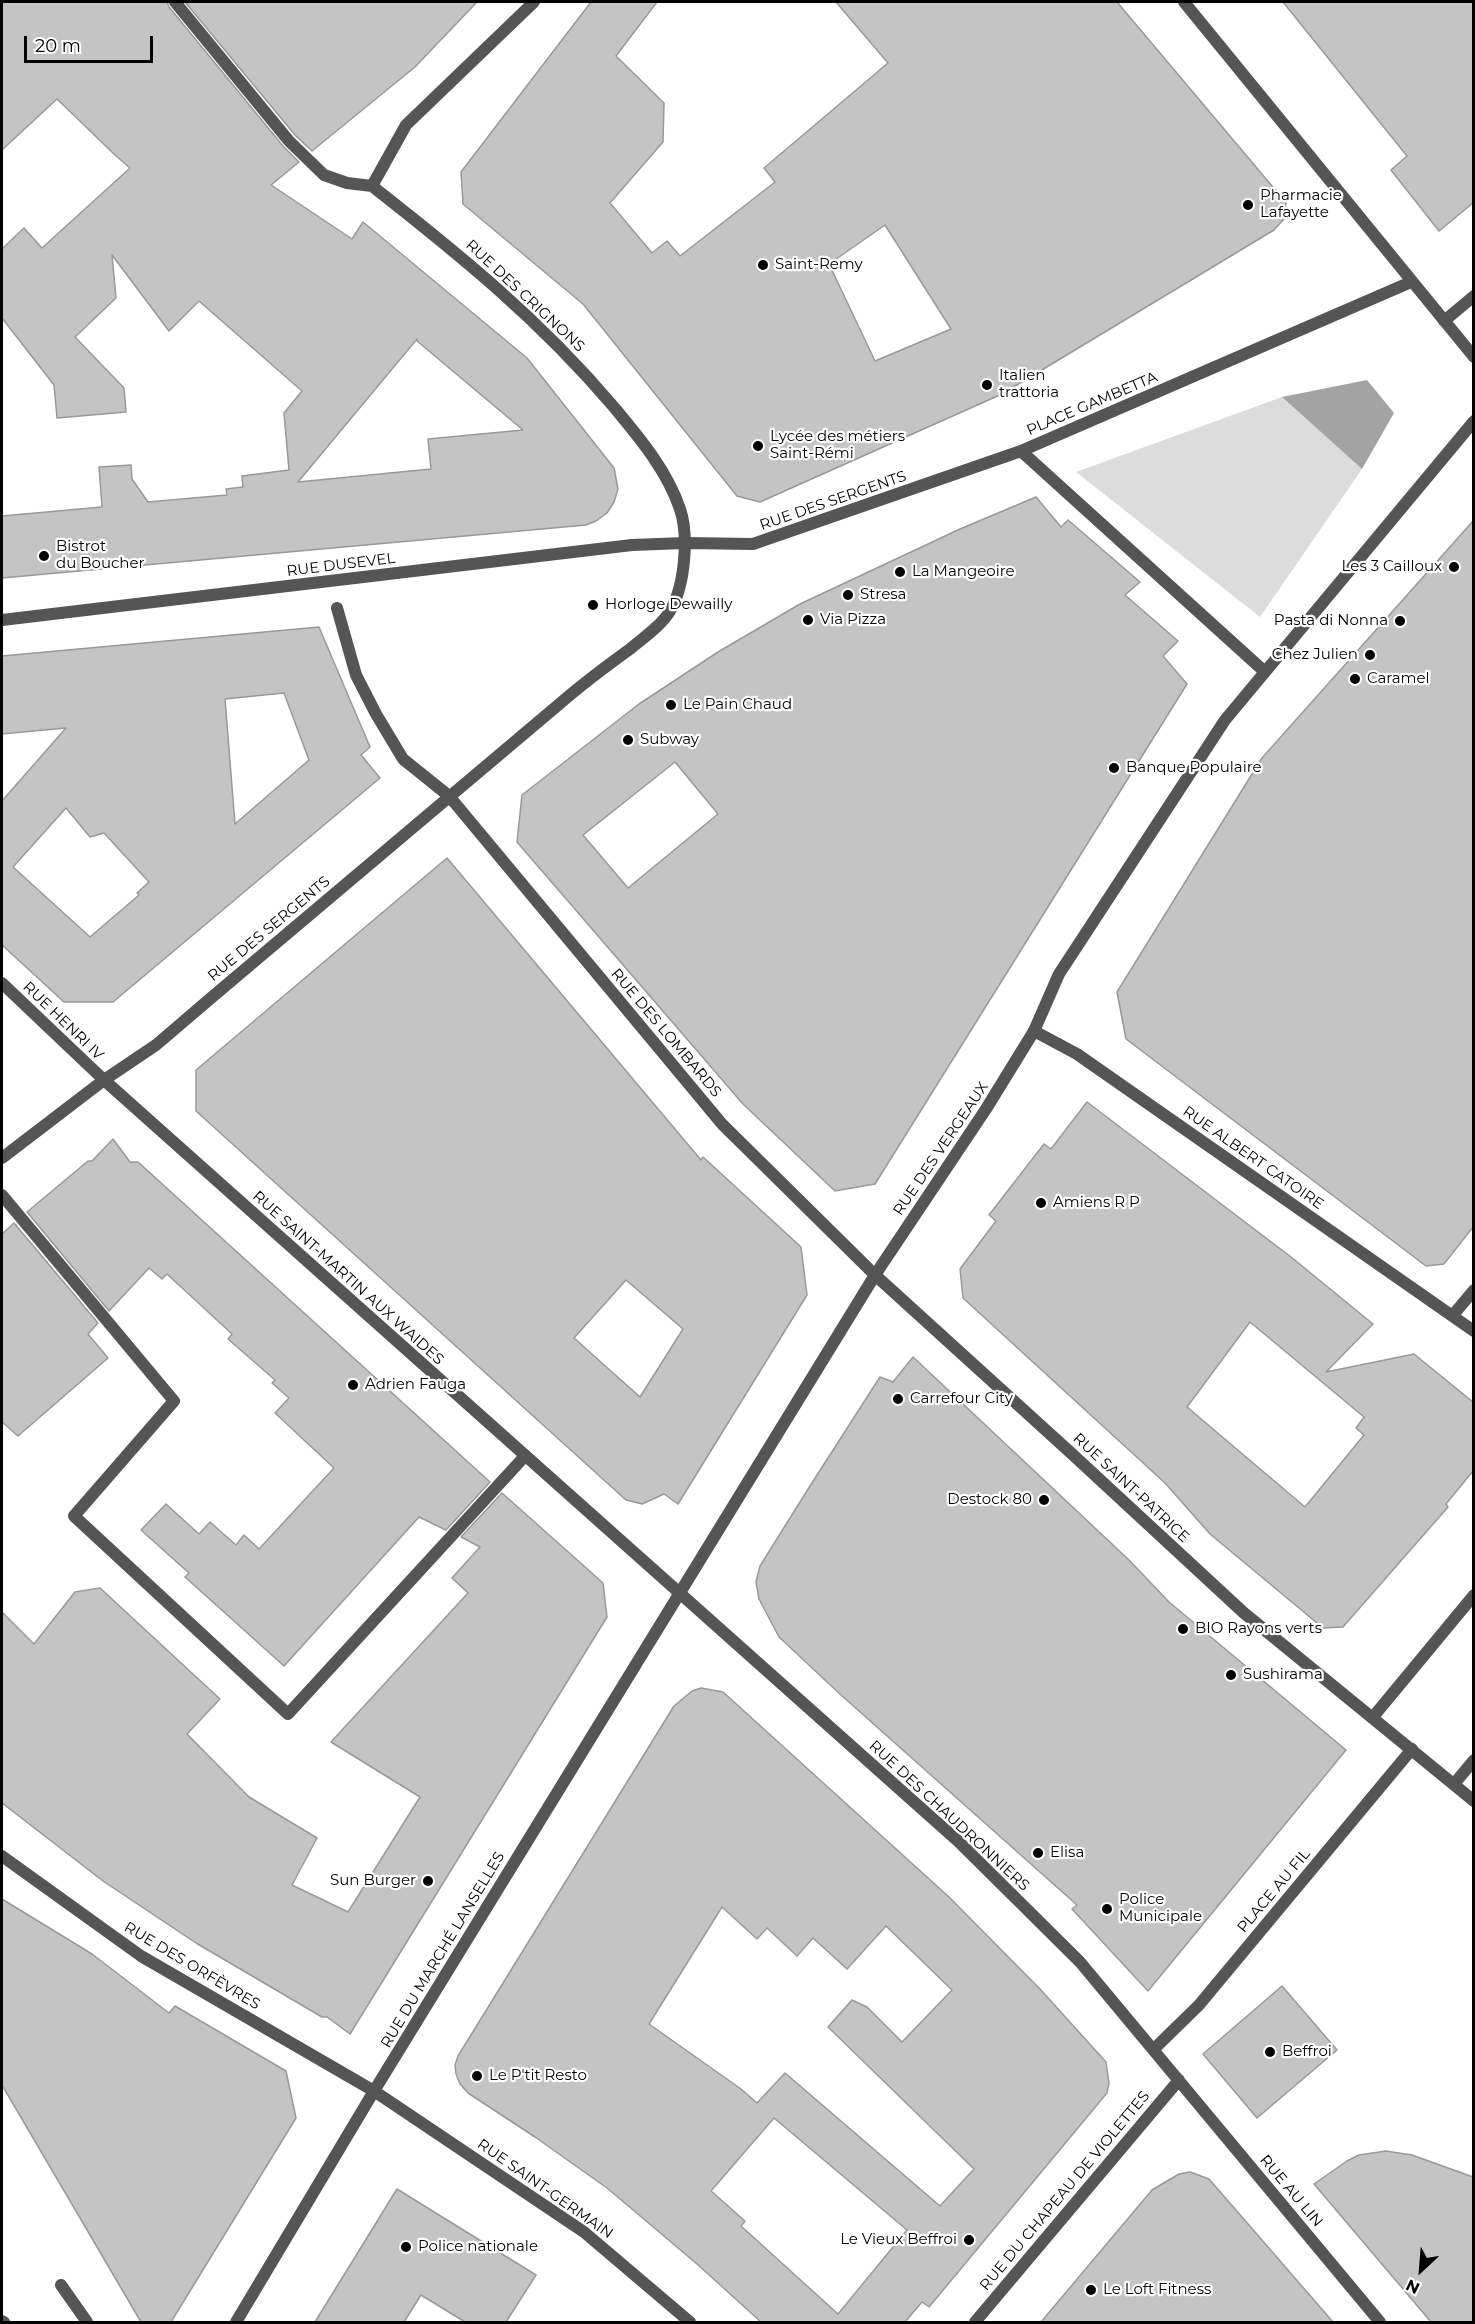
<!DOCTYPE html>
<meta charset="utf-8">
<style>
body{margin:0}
#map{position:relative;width:1475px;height:2324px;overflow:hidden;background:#fff;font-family:Montserrat,sans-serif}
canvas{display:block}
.frame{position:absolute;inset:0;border:3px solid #000;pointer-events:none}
.north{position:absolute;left:1391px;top:2240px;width:60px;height:60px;-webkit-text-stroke:4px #fff;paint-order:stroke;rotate:206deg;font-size:16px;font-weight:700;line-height:24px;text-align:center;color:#000}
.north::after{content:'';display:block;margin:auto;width:21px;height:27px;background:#000;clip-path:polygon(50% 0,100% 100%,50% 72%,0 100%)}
.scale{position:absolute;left:24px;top:36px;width:129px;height:27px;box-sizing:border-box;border:3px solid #000;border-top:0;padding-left:8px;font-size:18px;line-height:21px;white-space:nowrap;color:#000;-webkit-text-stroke:4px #fff;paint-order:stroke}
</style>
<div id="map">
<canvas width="1475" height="2324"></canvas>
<div class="frame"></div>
<div class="north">N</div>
<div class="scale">20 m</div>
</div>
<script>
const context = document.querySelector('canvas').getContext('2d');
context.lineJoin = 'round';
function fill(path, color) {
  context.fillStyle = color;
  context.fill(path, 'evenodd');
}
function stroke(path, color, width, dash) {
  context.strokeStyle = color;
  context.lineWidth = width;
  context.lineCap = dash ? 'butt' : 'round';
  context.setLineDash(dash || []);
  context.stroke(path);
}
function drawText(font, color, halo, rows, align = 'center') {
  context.font = font + ' Montserrat,sans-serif';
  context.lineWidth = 4.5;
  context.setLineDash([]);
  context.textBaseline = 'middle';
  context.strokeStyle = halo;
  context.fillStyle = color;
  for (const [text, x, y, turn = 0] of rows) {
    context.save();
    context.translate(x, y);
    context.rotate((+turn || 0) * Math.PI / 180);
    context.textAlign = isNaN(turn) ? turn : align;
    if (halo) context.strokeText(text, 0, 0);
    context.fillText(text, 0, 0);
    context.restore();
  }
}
fill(new Path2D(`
 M1282,397L1362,469L1260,617L1076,472Z`), '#dcdcdc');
fill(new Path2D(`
 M1367,380L1394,413L1362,469L1282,397Z`), '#a3a3a3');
const building = new Path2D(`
 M2,2H167L169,7L283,146L299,162L271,185L352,239L363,222L527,358L614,468L618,489L614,502L607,513L596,521L586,525L2,578V516L102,507L99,467L131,465L132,479L148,502L227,495L226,489L243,487L242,476L289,470L284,413L302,391L199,301L169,331L112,255L116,298L75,337L124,388L126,412L57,418L54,385L2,318V249L24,228L42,248L130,168L115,155L57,99L2,150ZM417,339V341L523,430L428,439L431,469L298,482Z
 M185,2H477L415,67L312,151L295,135Z
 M591,2H657L616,56L664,103L663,142L610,203L652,253L667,241L680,256L775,182L764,168L888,63L836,2H1117L1272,186L1281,194L1286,203L1284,219L1274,230L1002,394L760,502L737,496L583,304L463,204L461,172ZM885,225L951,329L875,361L829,264Z
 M1283,2H1473V203L1439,231L1391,170L1407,156Z
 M1036,497L1061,527L1068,520L1140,582L1125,595L1178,641L1163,656L1187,684L875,1184L835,1191L743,1104L517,842L522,795L639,704L718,652L800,604L960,529ZM675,762L718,814L628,888L583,835Z
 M1473,521V1227L1444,1264L1426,1266L1126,1039L1117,992L1262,758Z
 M319,627L370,747L361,755L380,778L113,1002H64L2,945V801L66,728L2,734V656ZM284,693L309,760L235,824L225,699ZM66,808L90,837L104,833L149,882L137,893L139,895L90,937L13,867Z
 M447,858L701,1160L703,1157L801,1247L807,1295L678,1504L664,1494L642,1504L626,1500L196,1111V1070ZM626,1280L683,1329L640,1397L574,1338Z
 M1087,1102L1291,1257L1373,1324L1326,1372L1414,1354L1473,1402V1471L1446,1504L1448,1507L1343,1627L1323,1628L1210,1534L1165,1483L963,1298L960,1269L996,1221L989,1215L1044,1144L1051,1149ZM1250,1322L1364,1417L1356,1428L1364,1435L1305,1507L1187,1407Z
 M113,1139L130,1162H138L490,1482L446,1530L419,1517L284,1666L185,1577L189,1573L141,1530L166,1504L199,1534L210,1522L236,1545L244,1535L259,1549L334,1468L275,1413L289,1398L272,1383L275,1380L228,1339L232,1334L167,1274L162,1279L149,1268L109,1311L27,1212L88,1161H92Z
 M14,1223L98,1323L88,1334L108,1358L18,1436L2,1422V1234Z
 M913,1357L1129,1560L1169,1602L1346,1750L1148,1991L1072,1909L1077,1905L841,1695L779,1637L759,1599L756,1582L760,1566L810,1486L880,1377L893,1382Z
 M502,1493L603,1583L607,1617L350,2034L327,2017H322L196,1943L103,1881L2,1803V1612L34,1644L75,1592L100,1588L220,1699L187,1734L249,1797L317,1838L292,1885L348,1912L420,1797L331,1742L468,1593L452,1578L480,1547L461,1537Z
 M701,1688L723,1692L949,1897L1040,1989L1106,2062L1109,2083L1107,2093L929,2307L922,2302L905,2322H761L697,2264L607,2188L535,2137L468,2093L460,2084L456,2074L455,2065L458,2056L674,1706L692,1691ZM722,1907L757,1939L767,1928L797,1956L813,1938L847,1969L886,1926L952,1990L902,2042L867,2007L852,2000L828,2027L974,2169L940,2206L785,2073L757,2103L741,2089L649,2024ZM774,2118L907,2230L838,2314L741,2226L745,2221L711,2191Z
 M2,1899L92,1954L169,2013L175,2006L286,2071L296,2118L171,2322H141L2,2085Z
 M1282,1986L1337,2050L1257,2118L1203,2054Z
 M1386,2151L1412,2155L1473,2177V2322H1431L1314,2184L1347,2161L1359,2155Z
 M1190,2172L1209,2179L1333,2322H1041L1152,2190L1179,2174Z
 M397,2189L536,2275L506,2322H465L421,2295L404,2322H315Z`);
fill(building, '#c4c4c4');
stroke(building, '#999', 1.5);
stroke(new Path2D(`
 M2,1195L174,1401L74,1516L288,1714L525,1456
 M61,2285L87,2322`), '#555', 12);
stroke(new Path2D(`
 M1184,2L1474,357
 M1444,321L1474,296
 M1021,451L1265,672
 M337,608L356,675L376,714L403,759L449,796
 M2,620L632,545L685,543L753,544L1021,451L1411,282
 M2,983L104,1080
 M1034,1031L1059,974L1225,720L1474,421
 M1453,1315L1474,1290
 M1154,2049L1199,2005L1412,1749
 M2,2321L4,2322`), '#555', 12);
stroke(new Path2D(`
 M175,2L289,141L324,175L347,183L372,186
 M372,186L406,125L534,2
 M449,796L722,1124L875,1275L1071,1453L1244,1613L1474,1801
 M104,1080L959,1842L1080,1962L1380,2322
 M2,1158L104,1080L156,1045C289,931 423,818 557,706C580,686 605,667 630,649C643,638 661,626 670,611C685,586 689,536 680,509C667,470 638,436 613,406C539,319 460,255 372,186
 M1373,1717L1474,1595
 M1454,1784L1474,1760
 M2,1856L141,1956L374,2091L584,2232L690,2322
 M236,2322L374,2091L875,1275L986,1109L1034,1031L1077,1054L1474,1331
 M975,2322L1179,2080`), '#555', 12);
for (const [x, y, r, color] of [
 [1248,205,6,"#000"],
 [763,265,6,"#000"],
 [987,385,6,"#000"],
 [758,446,6,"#000"],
 [44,556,6,"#000"],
 [1454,567,6,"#000"],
 [900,572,6,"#000"],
 [848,595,6,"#000"],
 [593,605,6,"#000"],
 [808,620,6,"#000"],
 [1400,621,6,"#000"],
 [1370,655,6,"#000"],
 [1355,679,6,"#000"],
 [671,705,6,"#000"],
 [628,740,6,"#000"],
 [1114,768,6,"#000"],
 [1041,1203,6,"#000"],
 [353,1385,6,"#000"],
 [898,1399,6,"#000"],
 [1044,1500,6,"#000"],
 [1183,1629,6,"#000"],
 [1231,1675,6,"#000"],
 [1038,1853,6,"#000"],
 [428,1881,6,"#000"],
 [1107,1909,6,"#000"],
 [1270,2052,6,"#000"],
 [477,2076,6,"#000"],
 [969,2240,6,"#000"],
 [406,2247,6,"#000"],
 [1091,2290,6,"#000"]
]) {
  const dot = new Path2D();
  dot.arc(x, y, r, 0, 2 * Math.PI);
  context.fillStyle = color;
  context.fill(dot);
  stroke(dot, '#fff', 2);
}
drawText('15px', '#000', '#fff', [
 ["Pharmacie",1260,196],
 ["Lafayette",1260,213],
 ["Saint-Remy",775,265],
 ["Italien",999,376],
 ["trattoria",999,393],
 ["Lycée des métiers",770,437],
 ["Saint-Rémi",770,454],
 ["Bistrot",56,547],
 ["du Boucher",56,564],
 ["Les 3 Cailloux",1442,567,"right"],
 ["La Mangeoire",912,572],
 ["Stresa",860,595],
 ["Horloge Dewailly",605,605],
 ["Via Pizza",820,620],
 ["Pasta di Nonna",1388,621,"right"],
 ["Chez Julien",1358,655,"right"],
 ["Caramel",1367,679],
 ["Le Pain Chaud",683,705],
 ["Subway",640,740],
 ["Banque Populaire",1126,768],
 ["Amiens R P",1053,1203],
 ["Adrien Fauga",365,1385],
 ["Carrefour City",910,1399],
 ["Destock 80",1032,1500,"right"],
 ["BIO Rayons verts",1195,1629],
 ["Sushirama",1243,1675],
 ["Elisa",1050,1853],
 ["Sun Burger",416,1881,"right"],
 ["Police",1119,1900],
 ["Municipale",1119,1917],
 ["Beffroi",1282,2052],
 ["Le P'tit Resto",489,2076],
 ["Le Vieux Beffroi",957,2240,"right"],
 ["Police nationale",418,2247],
 ["Le Loft Fitness",1103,2290]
], 'left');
drawText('15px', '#000', '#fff', [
 ["RUE DES CRIGNONS",525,296,43],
 ["PLACE GAMBETTA",1092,404,-23],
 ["RUE DES SERGENTS",833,501,-19],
 ["RUE DUSEVEL",341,565,-7],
 ["RUE DES SERGENTS",269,929,-40],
 ["RUE HENRI IV",63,1021,44],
 ["RUE DES LOMBARDS",666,1033,50],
 ["RUE DES VERGEAUX",941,1149,-56],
 ["RUE ALBERT CATOIRE",1253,1158,35],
 ["RUE SAINT-MARTIN AUX WAIDES",348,1278,42],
 ["RUE SAINT-PATRICE",1131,1488,43],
 ["RUE DES CHAUDRONNIERS",949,1816,43],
 ["PLACE AU FIL",1274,1891,-50],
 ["RUE DU MARCHÉ LANSELLES",443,1950,-59],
 ["RUE DES ORFÈVRES",192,1966,31],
 ["RUE SAINT-GERMAIN",545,2189,35],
 ["RUE DU CHAPEAU DE VIOLETTES",1065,2191,-50],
 ["RUE AU LIN",1291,2191,50]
]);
</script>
